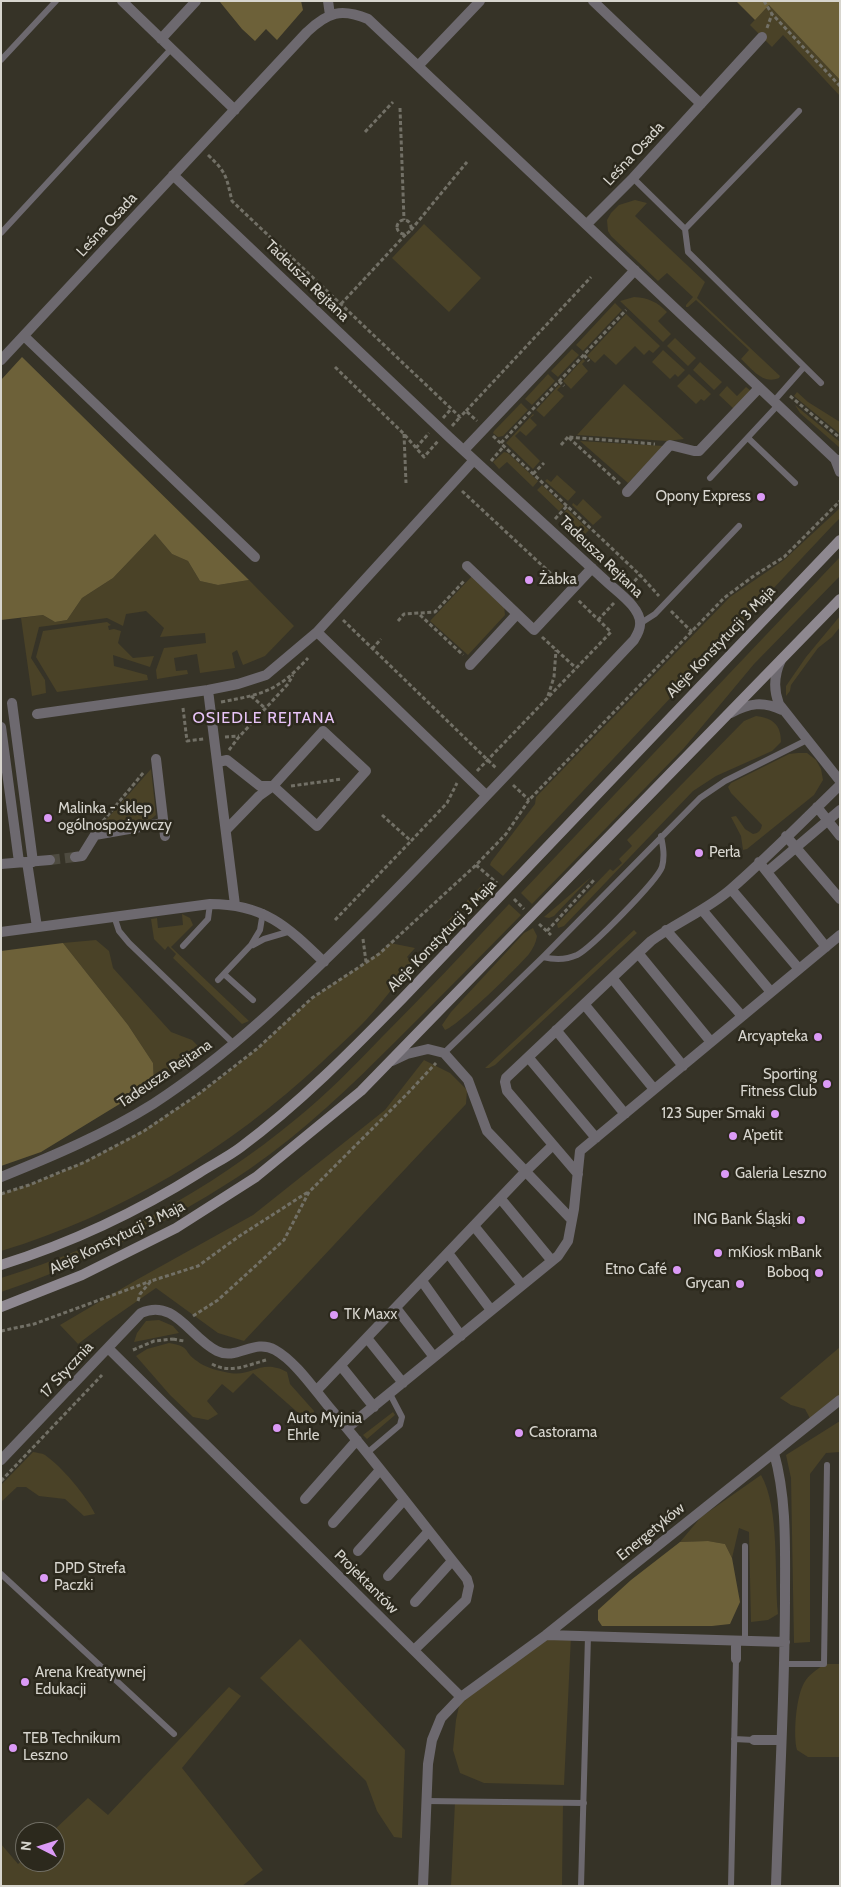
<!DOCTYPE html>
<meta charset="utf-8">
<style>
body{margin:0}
#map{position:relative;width:841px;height:1887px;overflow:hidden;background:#363327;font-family:Cabin,sans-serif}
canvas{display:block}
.frame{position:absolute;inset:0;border:2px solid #d7d5ce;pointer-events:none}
.north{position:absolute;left:15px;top:1822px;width:50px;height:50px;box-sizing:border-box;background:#2c291d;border:1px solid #706e64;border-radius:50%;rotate:275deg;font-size:14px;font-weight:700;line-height:20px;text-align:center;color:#d7d5ce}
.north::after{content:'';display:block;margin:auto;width:18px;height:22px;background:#db9af6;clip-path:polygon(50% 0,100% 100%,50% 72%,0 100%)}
</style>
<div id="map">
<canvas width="841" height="1887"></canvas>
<div class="frame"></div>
<div class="north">N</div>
</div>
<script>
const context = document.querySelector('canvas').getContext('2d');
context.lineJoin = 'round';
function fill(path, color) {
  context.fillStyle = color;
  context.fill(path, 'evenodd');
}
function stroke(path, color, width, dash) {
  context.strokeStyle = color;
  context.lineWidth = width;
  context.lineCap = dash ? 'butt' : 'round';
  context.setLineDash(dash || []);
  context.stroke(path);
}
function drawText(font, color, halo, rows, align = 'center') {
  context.font = font + ' Cabin,sans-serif';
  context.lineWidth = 5;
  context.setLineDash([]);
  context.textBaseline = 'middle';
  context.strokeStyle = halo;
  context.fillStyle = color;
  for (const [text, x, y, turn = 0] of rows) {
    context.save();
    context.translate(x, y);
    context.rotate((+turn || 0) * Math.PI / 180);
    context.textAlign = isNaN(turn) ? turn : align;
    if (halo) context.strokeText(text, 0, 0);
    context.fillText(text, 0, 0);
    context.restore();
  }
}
fill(new Path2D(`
 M769,5L840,80V96L783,35L772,47L750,25Z
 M635,200L647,203L635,216L705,282L697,298L780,376L779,378C763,385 752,369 741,359L749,350L696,300L688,307H686V305L693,297L667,273L658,281L611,236L608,231L607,220L611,213L619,205Z
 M424,224L481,278L449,312L392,258Z
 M634,297C649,298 657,302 667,312L658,321L671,334L663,342L620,301Z
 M615,303L622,310L583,351L576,345Z
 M626,314L660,346L653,353L649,350L644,355L635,346L616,365L604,354L595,363L587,356Z
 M675,338L696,358L688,366L667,346Z
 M572,349L579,355L558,377L551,371Z
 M663,350L685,370L678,377L675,374L670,379L652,362Z
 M583,359L585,361L582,364L588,371L571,389L563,381Z
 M700,362L722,382L714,390L693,370Z
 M548,374L555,381L532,405L525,399Z
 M689,374L711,394L704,401L701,399L696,404L677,386Z
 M624,384L684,439L667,441L577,435Z
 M559,385L561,386L557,390L564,396L544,417L536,410Z
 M727,386L737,396L746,387L751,391L734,409L719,395Z
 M797,392L808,402L840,422V434L794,396Z
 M521,403L528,410L503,436L498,437L493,433L494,431Z
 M795,405L840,442V448L800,413Z
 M533,414L534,415L530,418L537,425L526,436L520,431L515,436L540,461L533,469L506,443Z
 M580,441L664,446L628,483Z
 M504,452L508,453L538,481L533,487L507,462L499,469L493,462Z
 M557,475L576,492L568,501L545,481L547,479L551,482Z
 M542,485L564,506L559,511L537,490Z
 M583,499L602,517L593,525L572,505L573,503L577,506Z
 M840,508V518L833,525L503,876L490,865L491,862L535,804L536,797L730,597L784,560Z
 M567,509L589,530L584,535L563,514Z
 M155,534L172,554L188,561L200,581L218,585L249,580L294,626L265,656L243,665L237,650L232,653L235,668L200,673L197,654L174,658L176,671L187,670L188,674L157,679L156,670L164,648L206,643L205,633L160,637L164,628L146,611L126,614L123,626L107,618L39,627L31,658L45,680L46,693L32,696L21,618L43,615L55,622L67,620L82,598L113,578Z
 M840,557V576L754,664L684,748L532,904L521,893Z
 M473,575L504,606L505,615L468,655L430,621Z
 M840,616V627L832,637L818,648L791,685L790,691L786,696V686L806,657Z
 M107,622L111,625L108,626L109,630L114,629L121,631L118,643L133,658L154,656L150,667L113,655L114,666L147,675L148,680L57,692L36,657L43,631Z
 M756,716C773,718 781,725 781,742L772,751L716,776L693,791L564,926L558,928L557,924L610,869L613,871L622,863L619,859L632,846L627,840L744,721Z
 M798,753H807L816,760L821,769L823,780L814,795L747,849L743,850L741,836L731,817L736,816L745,829L753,834C759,833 761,830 762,825L731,793L728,787L731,783L789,754Z
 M151,769L156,815L149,821L99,828Z
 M591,877L554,916L549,918L544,917Z
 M487,883L491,887L445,924L483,884Z
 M509,904L521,915C480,957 438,999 396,1041C351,1086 304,1131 251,1168C174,1220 90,1262 1,1292V1278C109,1245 209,1191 296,1119C327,1094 354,1066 381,1038C425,994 467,949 509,904Z
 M182,914L190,918L193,925L171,947L249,1021L242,1024L173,958L176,954L168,946L165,950L154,939L151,919L157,918L158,928L183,925Z
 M533,928L537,936C536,943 533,948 529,954C519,966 457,1027 445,1030L442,1025L451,1012L524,933Z
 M634,930L637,933L495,1065L489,1068H485Z
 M96,940L109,951L113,968L171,1032L192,1040L201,1049L154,1083L153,1063L128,1025L63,943Z
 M390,943L415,948L407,957L412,962C401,976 391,991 380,1004C363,1025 341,1044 321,1063C230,1148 121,1215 1,1251V1194C98,1164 179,1113 257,1049C276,1032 293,1013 313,998C338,979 367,965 390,943Z
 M424,1060L450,1073L467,1090L466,1104L244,1341L218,1333L156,1288L107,1322L78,1344L60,1325L138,1279L253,1215L385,1110Z
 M159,1320L173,1326L179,1333L134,1342L137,1333L146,1321Z
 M169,1343C192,1347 182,1351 197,1361C205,1368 220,1371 230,1373C252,1377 261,1358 287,1372L290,1384L314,1411L313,1419L304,1418L253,1373L233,1393L222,1384L207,1401L218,1414L208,1420L193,1417L170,1395L136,1356L147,1349Z
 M840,1347V1402L813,1424L805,1409L791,1405L780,1398Z
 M393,1412L395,1415L367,1439L363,1435Z
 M840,1421V1452L826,1453L810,1474V1642L794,1643L791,1478L786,1455Z
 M33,1452C37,1453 42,1453 45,1455C62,1467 86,1495 95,1514L84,1516L65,1499L39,1496L26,1487H17L1,1502V1485Z
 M761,1475C780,1508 774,1575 778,1614L768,1620L751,1622L749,1532L739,1528L732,1558L725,1544L708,1541L680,1542L701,1517Z
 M546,1635L571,1636L564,1785L484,1783L460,1773L453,1750L456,1720L461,1697Z
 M300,1639L405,1750L402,1838L394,1837L377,1811L366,1781L260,1678Z
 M824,1664H840V1757H808L797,1750C793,1735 796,1697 804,1683C808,1675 817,1670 824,1664Z
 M229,1687L241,1696L182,1768L263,1870L242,1886H1V1844L18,1864L25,1858V1862H55V1832H52L88,1798L108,1815Z
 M455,1802L563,1803L562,1886H451Z`), '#4a4227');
fill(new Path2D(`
 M221,1H301L303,10L277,40L266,29L255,41L242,29L220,2Z
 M736,1H840V80L769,5L755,20Z
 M22,357L249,580L218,585L200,581L188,561L172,554L155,534L113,578L82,598L67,620L55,622L43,615L1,620V380Z
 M63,943L128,1025L153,1063L154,1083L41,1152L1,1166V951Z
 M708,1541L725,1544L732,1558L740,1602L730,1624L712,1626H602L598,1620V1610L631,1580L680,1542Z`), '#6d6139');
stroke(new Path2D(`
 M50,860L75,857`), '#4e4b40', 10, [10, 5]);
stroke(new Path2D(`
 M764,1L772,14L840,86
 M767,28L772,14
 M400,108L404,220
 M365,132L393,102
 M208,155C227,173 226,176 232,201L460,417L466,411L477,421
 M397 227a7 7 0 1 1 14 0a7 7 0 1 1-14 0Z
 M411,230L467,162
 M341,304L406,234
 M584,355L589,361
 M335,367L404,434L424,457L438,441
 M559,381L564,386
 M790,396L840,438
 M466,411L591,277
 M443,418L451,409
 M452,426L460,417
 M404,434L406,483
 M493,436L640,575L659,596
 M501,443L626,310
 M561,445L568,437
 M416,448L429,433
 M491,461L504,446
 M533,474L544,463
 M620,484L568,437L655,444
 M462,491L561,583
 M555,519L567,506
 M630,586L640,575
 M671,611L692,632
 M420,615L463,655
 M343,620L496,768
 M598,620L614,603
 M398,621L404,614L435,612L465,580
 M542,637L576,668
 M372,649L381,639
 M251,696L265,708
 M548,696L554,677L556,650
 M221,702C264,694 278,691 308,658
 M183,708L187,741L204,739
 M225,737L239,736
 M229,750L238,738L288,684L293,675
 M477,771L611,632L578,600
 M513,785L529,800
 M291,786L342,779
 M382,815L411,841L447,803L457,783
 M103,821L144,772
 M476,865L497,883
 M514,899L524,909
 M335,920L411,841
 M539,924L551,935
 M547,931L594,880
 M363,939L366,962
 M1,1194L29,1185L85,1162L144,1131L200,1093L258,1048L312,998L379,954L476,865L506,834L529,800L724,598L755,575L784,557L840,501
 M138,1301L140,1294L151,1281L198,1266L238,1237L308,1192
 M193,1316L218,1300L284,1240L309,1192L409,1092L436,1063
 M1,1331L34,1324L151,1281
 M173,1339L184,1341
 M133,1350L154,1341L173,1339
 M212,1364C230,1374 248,1365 266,1360
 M1,1481L102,1375`), '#727066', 3, [4, 2.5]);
stroke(new Path2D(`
 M1,60L56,1
 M799,111L685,229L688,252L821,383
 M633,178L685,229
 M1,233L171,49
 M774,401L804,367
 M748,438L795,483
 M710,478L778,405
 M641,623L655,614L739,526
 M114,916L119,931L129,943L234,1044
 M253,945L264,939L291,931
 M183,946L208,919L210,904
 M543,957C555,960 566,960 577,955C591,948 657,881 662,867C665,856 663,846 661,836
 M224,974L253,1000
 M218,980L251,945L260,930L263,912
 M444,1053L543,957L700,798L725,781L807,740
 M367,1453L400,1425L402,1417L390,1394
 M1,1574L174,1734
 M745,1641V1546
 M784,1664H824L827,1465
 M734,1739L754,1740
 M426,1801L584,1803
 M581,1886L588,1636
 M731,1886L736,1659`), '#6d696f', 6);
stroke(new Path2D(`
 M122,1L235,110
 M328,1L330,15
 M593,1L701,104
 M161,39L196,1
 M418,66L480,1
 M587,224L633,178L762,37
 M24,336L255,557
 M1,360L307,32C328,12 341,8 368,19L835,459L840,461
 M464,450L635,270
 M835,459L840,472
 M627,492L670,445L694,451H699L759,388
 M467,566L534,630L592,568
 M317,632L486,795
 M781,660C774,675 773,689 779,704L840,781
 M470,665L517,614
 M208,690L235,905
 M12,703L33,862
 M731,713C749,703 763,701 782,710
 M37,714L208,690L238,684L266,675L317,632L474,460
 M1,727L19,862
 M156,759L165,836
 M218,762L227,760L260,786H273L317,826L366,771L323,731L273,786L259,796L226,830
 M817,807L840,836
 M786,836L840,899
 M75,857L82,856L95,835L163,823
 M27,862L37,927
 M759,862L826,947
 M1,864L50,860
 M767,872L840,810
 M731,889L799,969
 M703,911L771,992
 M666,930L742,1016
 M1,932L210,904C264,904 287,926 324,962
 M638,953L711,1042
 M612,978L683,1066
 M584,1004L654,1089
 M556,1030L625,1114
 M528,1057L596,1138
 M392,1061L407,1054L428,1049L444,1053L468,1080L487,1131L572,1220
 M578,1174L507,1091L505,1082L506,1078L651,941C677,922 707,910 731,889C769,856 804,820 840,785
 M1,1177C53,1156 105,1134 153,1104C236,1050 302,983 372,914C461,824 547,732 634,640C637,635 640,630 640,625C642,609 619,593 608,583L449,437L173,175
 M500,1198L552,1261
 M474,1226L522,1285
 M448,1253L491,1310
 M422,1281L461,1336
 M396,1308L434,1357
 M367,1338L403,1383
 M108,1348L461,1697
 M341,1366L374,1407
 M316,1391L526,1171L553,1145
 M347,1428L558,1256L568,1241L574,1209L580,1151L840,935
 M774,1453C787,1499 785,1548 785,1596C785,1693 779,1789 776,1886
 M1,1460L141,1313C175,1298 190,1338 217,1351C237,1361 254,1338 275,1350C295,1361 314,1389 329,1407C377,1463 421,1522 467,1579L469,1586L466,1600L414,1650
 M305,1499L357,1440
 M333,1523L380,1470
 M358,1551L404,1500
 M388,1576L429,1531
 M415,1602L452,1561
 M546,1635L785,1642
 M736,1659V1641
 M754,1740H781
 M423,1886L428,1764L432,1740L441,1718L461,1697L546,1635L840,1400`), '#6d696f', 10);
stroke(new Path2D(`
 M1,1265C71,1243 137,1212 199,1173C213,1164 228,1157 241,1147C300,1103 351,1051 402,999L840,540
 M1,1307L82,1275L176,1228L256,1177L361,1091L840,599`), '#8e8890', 10);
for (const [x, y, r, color] of [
 [761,497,5,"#db9af6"],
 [529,580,5,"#db9af6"],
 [48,818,5,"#db9af6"],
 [699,853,5,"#db9af6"],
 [818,1037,5,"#db9af6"],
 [827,1084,5,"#db9af6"],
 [775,1114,5,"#db9af6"],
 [733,1136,5,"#db9af6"],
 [725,1174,5,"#db9af6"],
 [801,1220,5,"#db9af6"],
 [718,1253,5,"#db9af6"],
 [677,1270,5,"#db9af6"],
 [819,1273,5,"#db9af6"],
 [740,1284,5,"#db9af6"],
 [334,1315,5,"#db9af6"],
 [277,1428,5,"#db9af6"],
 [519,1433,5,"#db9af6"],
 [44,1578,5,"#db9af6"],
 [25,1682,5,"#db9af6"],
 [13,1748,5,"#db9af6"]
]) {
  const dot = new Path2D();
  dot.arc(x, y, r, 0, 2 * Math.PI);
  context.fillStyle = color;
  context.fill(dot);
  stroke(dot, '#2c291d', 2);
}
drawText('15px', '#d7d5ce', '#2c291d', [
 ["Leśna Osada",634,154,-47],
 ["Leśna Osada",107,225,-47],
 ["Tadeusza Rejtana",307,281,44],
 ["Tadeusza Rejtana",601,557,44],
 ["Aleje Konstytucji 3 Maja",721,642,-46],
 ["Aleje Konstytucji 3 Maja",442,936,-46],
 ["Tadeusza Rejtana",165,1074,-34],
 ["Aleje Konstytucji 3 Maja",117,1238,-26],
 ["17 Stycznia",67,1370,-47],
 ["Energetyków",651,1532,-39],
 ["Projektantów",366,1582,45]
]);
drawText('15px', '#d7d5ce', '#2c291d', [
 ["Opony Express",751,497,"right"],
 ["Żabka",539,580],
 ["Malinka - sklep",58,809],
 ["ogólnospożywczy",58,826],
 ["Perła",709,853],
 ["Arcyapteka",808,1037,"right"],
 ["Sporting",817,1075,"right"],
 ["Fitness Club",817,1092,"right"],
 ["123 Super Smaki",765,1114,"right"],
 ["A’petit",743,1136],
 ["Galeria Leszno",735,1174],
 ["ING Bank Śląski",791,1220,"right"],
 ["mKiosk mBank",728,1253],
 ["Etno Café",667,1270,"right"],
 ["Boboq",809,1273,"right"],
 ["Grycan",730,1284,"right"],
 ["TK Maxx",344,1315],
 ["Auto Myjnia",287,1419],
 ["Ehrle",287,1436],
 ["Castorama",529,1433],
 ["DPD Strefa",54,1569],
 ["Paczki",54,1586],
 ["Arena Kreatywnej",35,1673],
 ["Edukacji",35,1690],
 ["TEB Technikum",23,1739],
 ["Leszno",23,1756]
], 'left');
context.letterSpacing = '1px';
drawText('16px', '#e8c4f8', '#2c291d', [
 ["OSIEDLE REJTANA",264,718]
]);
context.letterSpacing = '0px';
</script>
